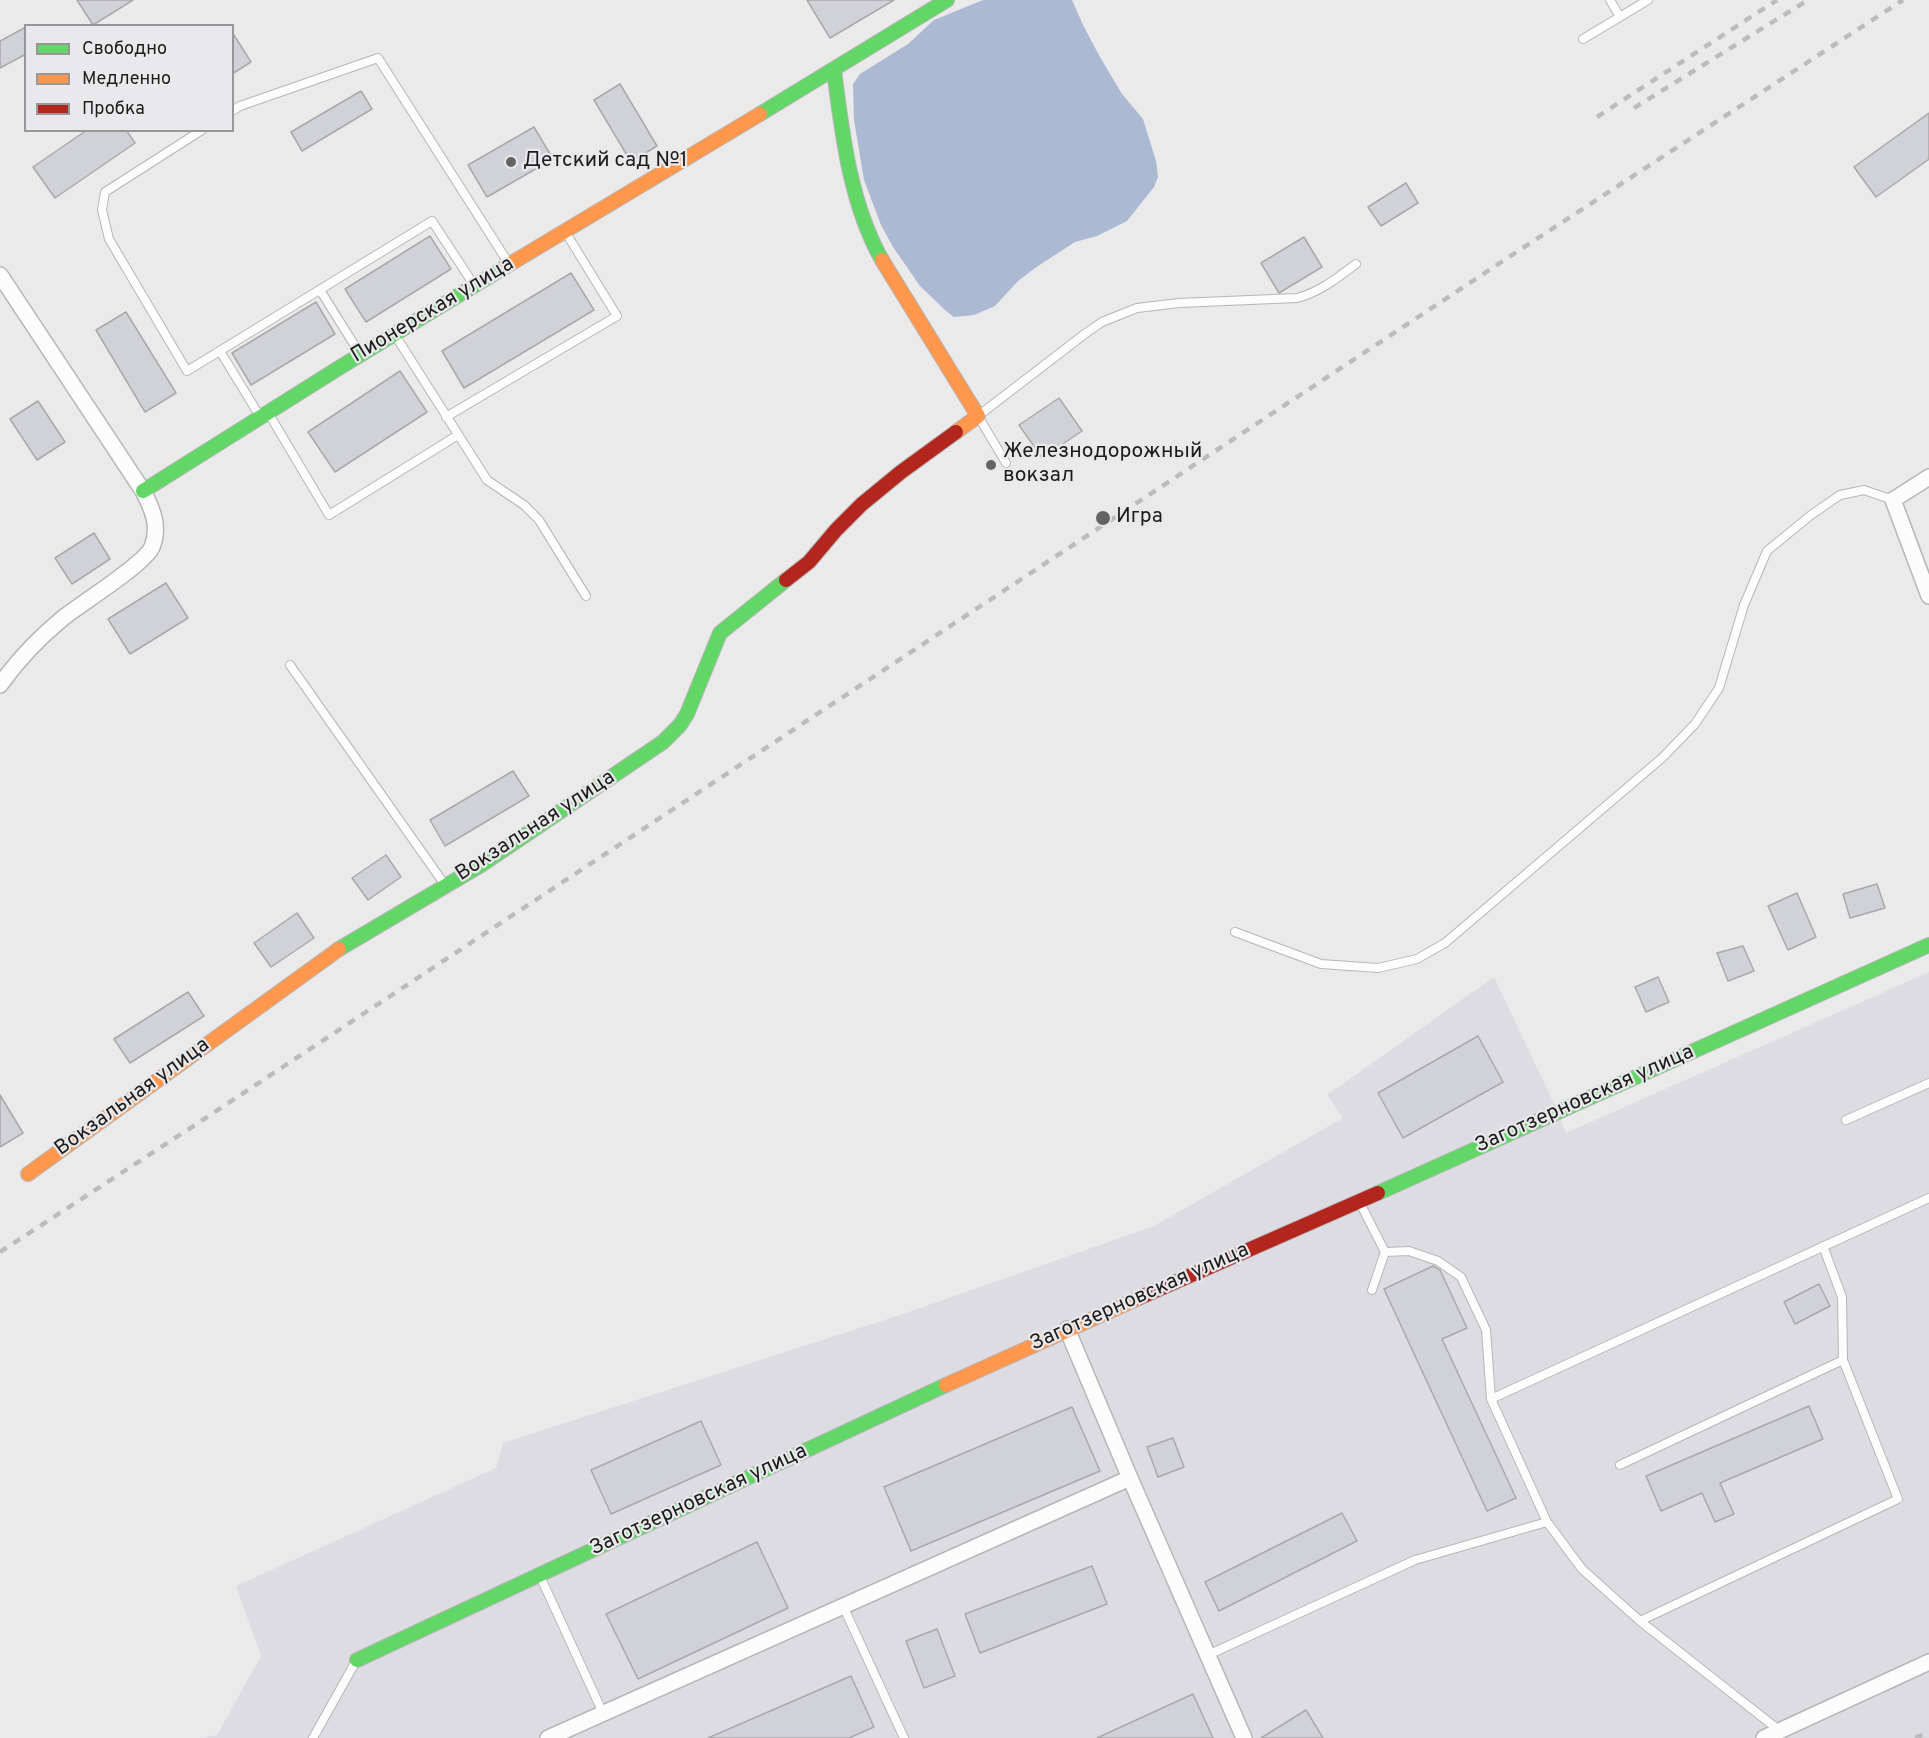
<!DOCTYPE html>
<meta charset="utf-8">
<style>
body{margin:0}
#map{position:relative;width:1929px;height:1738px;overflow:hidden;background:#eaeaeb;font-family:Overpass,sans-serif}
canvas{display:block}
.legend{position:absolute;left:24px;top:24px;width:210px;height:108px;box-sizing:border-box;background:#e9e9ec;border:2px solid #979799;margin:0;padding:8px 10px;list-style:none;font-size:18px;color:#1c1c1d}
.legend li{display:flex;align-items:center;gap:12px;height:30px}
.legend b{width:30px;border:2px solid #979799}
</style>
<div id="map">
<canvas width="1929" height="1738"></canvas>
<ul class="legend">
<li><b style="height:8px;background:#63d668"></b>Свободно</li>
<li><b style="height:8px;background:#ff974d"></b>Медленно</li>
<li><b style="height:8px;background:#b3261e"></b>Пробка</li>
</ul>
</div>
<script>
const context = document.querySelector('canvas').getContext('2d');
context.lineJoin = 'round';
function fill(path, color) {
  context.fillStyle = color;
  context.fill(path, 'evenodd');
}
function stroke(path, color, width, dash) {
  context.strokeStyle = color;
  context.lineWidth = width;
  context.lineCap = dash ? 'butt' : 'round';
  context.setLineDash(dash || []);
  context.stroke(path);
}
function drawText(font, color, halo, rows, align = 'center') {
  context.font = font + ' Overpass,sans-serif';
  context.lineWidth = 4.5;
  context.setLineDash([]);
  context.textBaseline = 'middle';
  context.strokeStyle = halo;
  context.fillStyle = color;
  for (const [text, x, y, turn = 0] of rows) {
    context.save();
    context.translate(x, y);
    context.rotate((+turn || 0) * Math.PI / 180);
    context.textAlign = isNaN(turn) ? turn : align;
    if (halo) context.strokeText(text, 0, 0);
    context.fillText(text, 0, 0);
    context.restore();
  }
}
fill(new Path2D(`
 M1929,972V1738H203L217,1735L261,1656L236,1586L496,1468L503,1443L903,1314L1154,1226L1343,1118L1327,1095L1494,977L1550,1095L1566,1133Z`), '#dddce3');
fill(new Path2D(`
 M983,0H1072L1084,27L1100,57L1122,94L1143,119L1156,161L1158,177L1154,187L1127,221L1097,236L1075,242L1035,268L1018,281L995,306L974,315L954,317L946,311L920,286L893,247L881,225L864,180L854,120L853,84L860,74L908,44L934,20Z`), '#abbad2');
const building = new Path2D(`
 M77,0H133L93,25Z
 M807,0H894L830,38Z
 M26,27V54L0,68V41Z
 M232,32L251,62L232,74Z
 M620,84L657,146L631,162L594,100Z
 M361,91L372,109L302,151L291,132Z
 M1929,113V159L1876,197L1854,167Z
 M534,127L553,159L487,197L468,165Z
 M87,130H126L135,143L55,198L33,167Z
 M1406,183L1418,203L1381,226L1368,207Z
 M430,236L451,269L366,322L345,289Z
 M1304,237L1322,267L1279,293L1261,263Z
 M571,273L594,310L464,388L442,351Z
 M316,302L335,334L251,385L232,353Z
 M126,312L176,393L145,412L96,330Z
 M400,371L427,412L335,472L308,432Z
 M1059,398L1082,431L1042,458L1019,425Z
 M38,401L65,442L37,460L10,419Z
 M94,533L110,559L72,584L55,558Z
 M166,583L188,618L130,654L108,619Z
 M513,771L529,796L445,846L430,820Z
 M386,855L401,877L368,900L352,878Z
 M1877,884L1885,908L1850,918L1843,894Z
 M1797,893L1816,937L1788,950L1768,906Z
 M297,913L314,938L271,967L254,943Z
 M1743,946L1754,971L1728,981L1717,953Z
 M1658,977L1669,1002L1646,1012L1635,987Z
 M188,992L204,1016L130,1063L114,1039Z
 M1478,1036L1503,1082L1403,1138L1378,1093Z
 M0,1095L23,1133L0,1147Z
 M1433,1266L1440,1270L1467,1328L1442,1339L1516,1498L1487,1511L1384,1289Z
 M1819,1284L1830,1306L1795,1324L1784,1302Z
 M1809,1406L1823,1439L1720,1483L1734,1514L1715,1522L1702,1493L1661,1511L1646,1476Z
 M1072,1407L1100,1471L911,1551L884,1487Z
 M701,1421L721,1465L611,1514L591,1470Z
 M1173,1438L1184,1467L1158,1477L1147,1447Z
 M1342,1513L1357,1541L1219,1611L1205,1582Z
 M757,1542L788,1608L638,1679L606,1614Z
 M1092,1566L1107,1604L980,1653L965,1614Z
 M937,1629L955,1676L924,1688L906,1641Z
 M851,1676L874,1727L849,1738H708Z
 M1193,1694L1213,1738H1097Z
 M1306,1710L1323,1738H1261Z`);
fill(building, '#d1d1d9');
stroke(building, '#a9a9aa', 1.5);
const lane = new Path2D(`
 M1610,0L1620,17
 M1583,39L1648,0
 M232,111L240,106L378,58L509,264
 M202,130L105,192L102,210L109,239L187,371L432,221L474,285
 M320,290L360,354
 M395,335L487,480L524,505L539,520L586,596
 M220,351L259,415
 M269,414L329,515L458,435
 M446,417L617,316L566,233
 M1006,463L978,416L1086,333L1102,322L1137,308L1179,303L1297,298C1320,292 1337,278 1356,264
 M290,665L445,885
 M1235,932L1321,964L1378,968L1417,959L1445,943L1662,758L1695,724L1719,688L1744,605L1767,551L1811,515L1840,495L1864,490L1893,500
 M1846,1120L1929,1083
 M1360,1203L1385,1252L1409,1251L1438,1261L1461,1277L1486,1330L1491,1399
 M1372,1290L1385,1252
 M1620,1465L1843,1360
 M1547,1522L1582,1569L1640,1621L1780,1731
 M540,1576L603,1713
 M843,1606L904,1738
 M1640,1621L1898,1499L1843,1360L1842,1297L1823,1246
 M1208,1655L1415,1560L1547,1522L1491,1399L1929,1198
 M313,1738L356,1661`);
const street = new Path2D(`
 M0,275L143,491C153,510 160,527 152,547C145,564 80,604 63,618C40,637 17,661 0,685
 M1929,477L1893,500L1929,596
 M1130,1478L1244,1738
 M548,1738L1130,1478L1067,1329
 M1764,1738L1929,1662`);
const fast = new Path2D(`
 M834,70C842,133 850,204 882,260
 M760,114L947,0
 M143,491L342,366L505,267
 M339,949L481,865L663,742L680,725L687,714L720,633L786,580
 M1378,1193L1929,945
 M357,1660L946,1385`);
const slow = new Path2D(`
 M882,260L978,416L956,432
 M505,267L760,114
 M28,1174L339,949
 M946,1385L1139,1298`);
const jam = new Path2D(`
 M786,580L809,562L836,530L862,504L901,472L956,432
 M1139,1298L1378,1193`);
stroke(lane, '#b6b6b7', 10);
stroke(street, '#b6b6b7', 18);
stroke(fast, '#b6b6b7', 16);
stroke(slow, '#b6b6b7', 16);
stroke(jam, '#b6b6b7', 16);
stroke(lane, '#fcfcfc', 8);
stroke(street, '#fcfcfc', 15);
stroke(fast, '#63d668', 14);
stroke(slow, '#ff974d', 14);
stroke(jam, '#b3261e', 14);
stroke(new Path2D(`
 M1634,108L1808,0
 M1597,117L1777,0
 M0,1252L195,1125L1509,257L1903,0
 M1915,1738L1929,1732`), '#bcbcbd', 4.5, [8, 8]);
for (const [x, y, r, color] of [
 [511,162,6,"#646465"],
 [991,465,6,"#646465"],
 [1103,518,8,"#646465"]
]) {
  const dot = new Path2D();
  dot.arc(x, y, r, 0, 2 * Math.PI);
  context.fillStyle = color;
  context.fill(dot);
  stroke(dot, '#e9e9ec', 2);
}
drawText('21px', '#1c1c1d', '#e9e9ec', [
 ["Детский сад №1",523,162],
 ["Железнодорожный",1003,453],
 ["вокзал",1003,477],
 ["Игра",1116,518]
], 'left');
drawText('21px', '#1c1c1d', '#e9e9ec', [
 ["Пионерская улица",433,311,-31],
 ["Вокзальная улица",536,827,-33],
 ["Вокзальная улица",133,1098,-36],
 ["Заготзерновская улица",1585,1100,-24],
 ["Заготзерновская улица",1140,1298,-24],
 ["Заготзерновская улица",699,1501,-25]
]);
</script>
